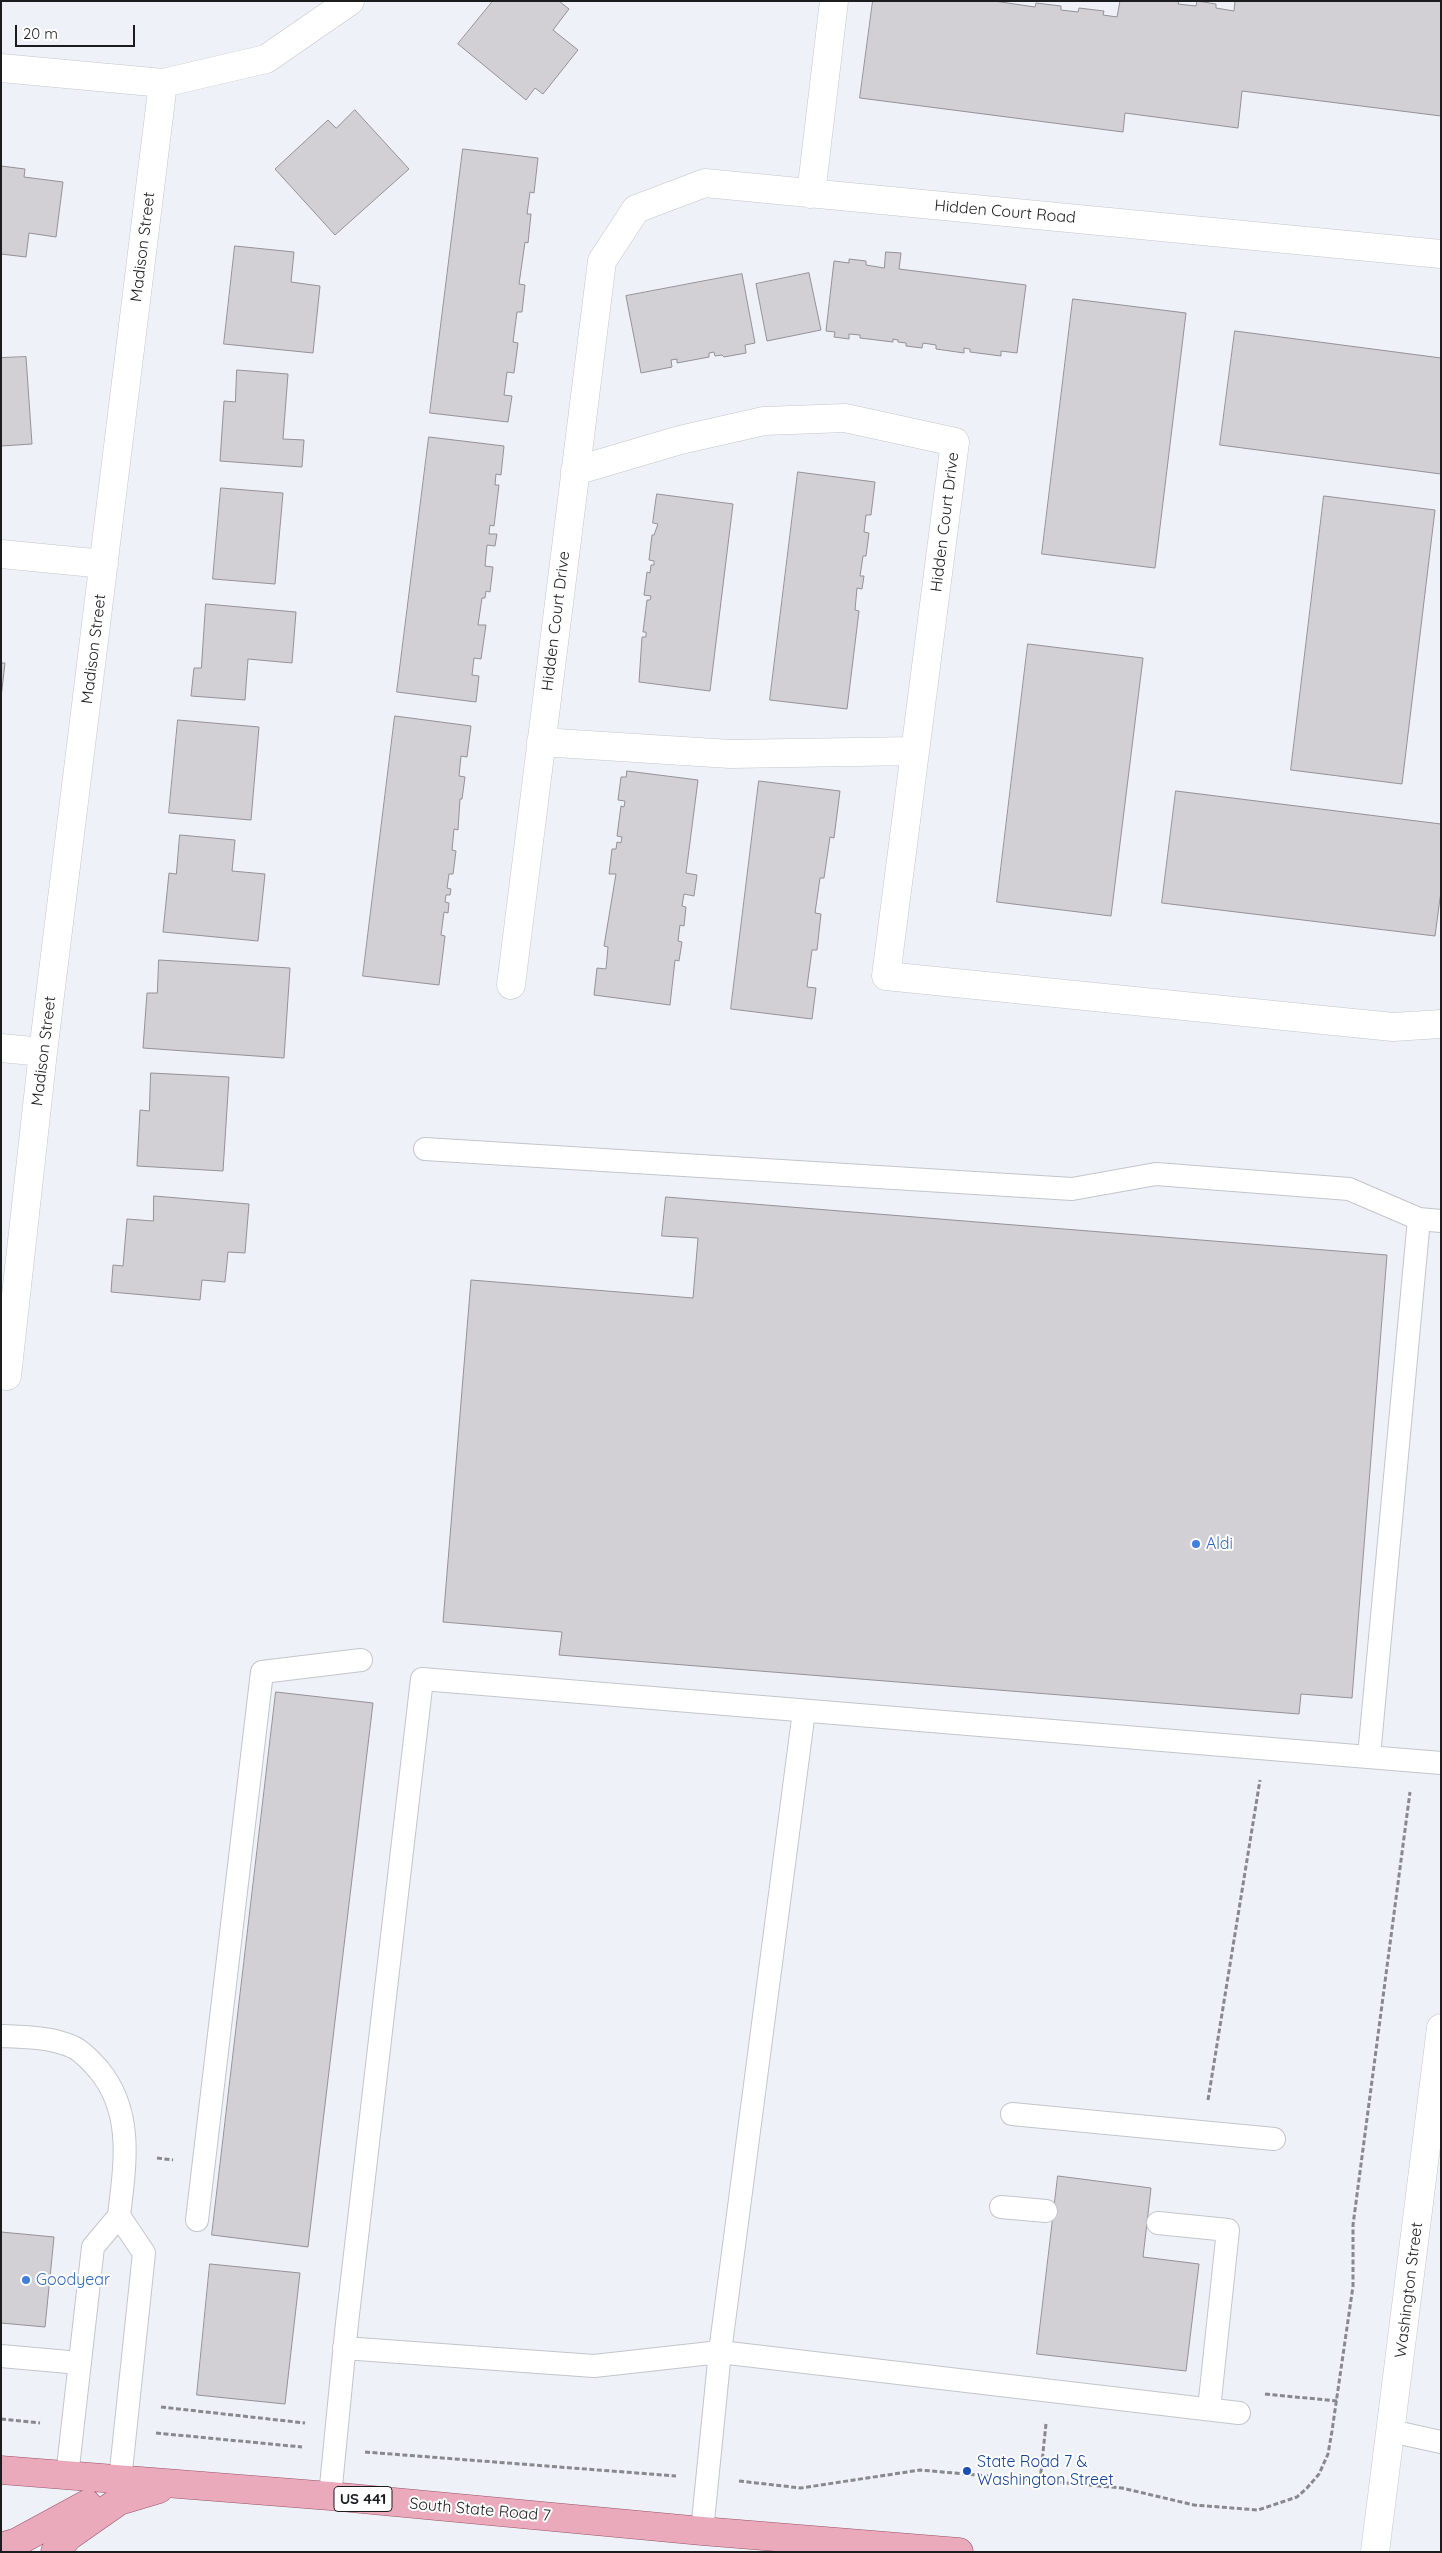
<!DOCTYPE html>
<style>
body{margin:0}
#map{position:relative;width:1442px;height:2553px;overflow:hidden;background:#eef1f7;font-family:Quicksand,sans-serif}
canvas{display:block}
.frame{position:absolute;inset:0;border:2px solid #1b1c1e;pointer-events:none}
.scale{position:absolute;left:15px;top:25px;width:120px;height:22px;box-sizing:border-box;border:2px solid #1b1c1e;border-top:0;padding-left:6px;font-size:15px;line-height:18px;white-space:nowrap;color:#1b1c1e;-webkit-text-stroke:4px #fff;paint-order:stroke}
</style>
<div id="map">
<canvas width="1442" height="2553"></canvas>
<div class="frame"></div>
<div class="scale">20 m</div>
</div>
<script>
const context = document.querySelector('canvas').getContext('2d');
context.lineJoin = 'round';
function fill(path, color) {
  context.fillStyle = color;
  context.fill(path, 'evenodd');
}
function stroke(path, color, width, dash) {
  context.strokeStyle = color;
  context.lineWidth = width;
  context.lineCap = dash ? 'butt' : 'round';
  context.setLineDash(dash || []);
  context.stroke(path);
}
function drawText(font, color, halo, rows, align = 'center') {
  context.font = font + ' Quicksand,sans-serif';
  context.lineWidth = 4;
  context.setLineDash([]);
  context.textBaseline = 'middle';
  context.strokeStyle = halo;
  context.fillStyle = color;
  for (const [text, x, y, turn = 0] of rows) {
    context.save();
    context.translate(x, y);
    context.rotate((+turn || 0) * Math.PI / 180);
    context.textAlign = isNaN(turn) ? turn : align;
    if (halo) context.strokeText(text, 0, 0);
    context.fillText(text, 0, 0);
    context.restore();
  }
}
const building = new Path2D(`
 M493,1H559L569,9L553,30L578,50L543,94L535,88L526,100L458,44Z
 M873,1H994L1035,7L1036,3L1061,6V10L1078,12L1079,8L1104,11L1103,15L1117,17L1120,1H1179L1178,4L1196,6L1197,1L1216,4V8L1234,11L1235,1H1441V116L1242,91L1238,128L1125,113L1123,132L860,98Z
 M355,110L409,169L335,235L275,169L328,120L336,128Z
 M463,149L538,158L534,193L530,192L527,214H531L528,243L525,242L519,284L525,285L522,312H517L513,342L518,343L514,373L507,372L504,395L512,396L508,422L430,413Z
 M1,166L25,169L24,177L63,182L56,237L29,233L26,257L1,254Z
 M235,246L294,252L291,282L320,286L313,353L224,344Z
 M886,252L901,253L899,269L1026,285L1017,353L1001,351V356L970,352V349L964,348V353L936,349V345L923,343L922,348L906,346V343L898,342V340L893,339V342L860,338V335L849,334V339L834,337L835,332L826,331L834,261L849,263V259L866,261V265L884,268Z
 M809,273L821,330L767,341L756,284Z
 M742,274L755,343L745,345L746,353L724,357L722,355L715,356L714,352L709,353V357L677,363V359L671,360L672,367L641,373L626,296Z
 M1073,299L1186,313L1155,568L1042,554Z
 M1235,331L1441,358V474L1220,445Z
 M26,357L32,444L1,446V358Z
 M237,370L288,374L283,439L304,440L302,467L220,461L224,401L235,402Z
 M429,437L504,446L501,475L496,474L495,485H499L494,526L490,525L489,534H497L495,546L487,545L485,566L493,567L490,592L486,591L485,598H482L478,625H486L481,659L474,658L472,675L479,676L476,702L397,692Z
 M798,472L875,482L871,515H866L864,532L869,533L866,556H863L860,576H864L862,589L857,588L855,610L859,611L847,709L770,700Z
 M221,488L283,493L275,584L213,579Z
 M657,494L733,504L710,691L639,682L642,637H646V632H643L647,600H650L651,596L644,595L647,572L650,573L651,565H654V561L649,560L652,535H654L658,524L653,523Z
 M1324,496L1435,510L1402,784L1291,770Z
 M206,604L296,612L292,663L248,659L245,700L191,696L194,668H201Z
 M1028,644L1143,658L1111,916L997,902Z
 M1,663H5L1,698Z
 M395,716L471,726L467,757L461,756L459,776L465,777L462,799H460L458,830L454,829L452,850L456,851L453,874H449L447,888L451,889L450,895H446L445,902L449,903L448,913L444,912L441,935L445,936L439,985L363,976Z
 M178,720L259,727L251,820L169,813Z
 M627,771L698,780L686,873L697,875L694,896L684,894L682,906L686,907L684,926L680,925L678,941L682,942L679,961L675,960L670,1005L594,995L597,968L606,969L608,947L604,946L616,874H609L612,849H616L617,842L621,843L622,837L617,836L621,806L624,807L625,801L618,800L621,777H626Z
 M759,781L840,791L834,838L830,837L824,878H820L815,913L821,914L817,950H812L807,987L816,988L812,1019L731,1009Z
 M1176,791L1441,824V891L1435,936L1162,903Z
 M180,835L235,840L232,871L265,874L258,941L163,932L169,873L176,874Z
 M159,960L290,968L284,1058L143,1048L147,993H157Z
 M151,1073L229,1077L223,1171L137,1166L140,1110L149,1111Z
 M154,1196L249,1204L245,1253L228,1252L225,1282L202,1280L200,1300L111,1292L113,1265L123,1266L127,1219L153,1221Z
 M666,1197L1387,1255L1352,1698L1301,1694L1299,1714L559,1655L562,1632L443,1622L471,1280L693,1298L698,1238L662,1236Z
 M276,1692L373,1703L308,2247L212,2235Z
 M1058,2176L1151,2188L1143,2257L1199,2264L1186,2371L1037,2354Z
 M1,2232L54,2237L45,2327L1,2323Z
 M210,2264L300,2273L285,2404L197,2395Z`);
fill(building, '#d2cfd5');
stroke(building, '#949197', 1);
const service = new Path2D(`
 M425,1149L1072,1189L1156,1174L1349,1189L1419,1219L1369,1756
 M1419,1219L1441,1221
 M1,2036C24,2037 52,2037 73,2047C82,2051 92,2062 99,2070C134,2113 125,2164 119,2216
 M1012,2114L1274,2139
 M1001,2207L1046,2211
 M197,2220L262,1672L361,1660
 M1158,2223L1228,2230L1209,2409
 M344,2348L594,2366L720,2352L1239,2413
 M1,2356L80,2363
 M1391,2431L1441,2442
 M67,2476L93,2247L119,2216L144,2253L120,2480
 M330,2496L347,2323L422,1679L1441,1763
 M702,2531L720,2352L804,1711`);
const minor = new Path2D(`
 M1,68L163,83L266,59L350,1
 M811,194L834,1
 M575,471L680,440L764,421L845,418L955,442L886,976L1393,1027L1441,1024
 M1,554L104,564
 M541,742L730,754L915,751
 M511,985L602,261L636,209L705,183L1441,254
 M1,1048L43,1052
 M7,1376L43,1052L163,83`);
const tertiary = new Path2D(`
 M1375,2552L1441,2028`);
const primary = new Path2D(`
 M1,2470L330,2496L702,2531L959,2552
 M1,2547L17,2542L87,2504
 M55,2552L69,2536L119,2501L159,2489`);
stroke(service, '#c2c6cb', 24);
stroke(minor, '#c2c6cb', 29);
stroke(tertiary, '#c2c6cb', 29);
stroke(primary, '#985467', 29);
stroke(new Path2D(`
 M1208,2100L1260,1780
 M157,2158L173,2160
 M1265,2394L1337,2401
 M161,2407L305,2423
 M1,2419L40,2423
 M156,2433L302,2447
 M365,2452L676,2476
 M739,2481L801,2488L920,2470L1122,2488L1194,2505L1258,2510L1297,2497L1307,2488L1319,2474L1328,2454L1332,2431L1353,2286V2225L1410,1792
 M1040,2481L1046,2424`), '#87898d', 3, [5, 2.5]);
stroke(service, '#fff', 22);
stroke(minor, '#fff', 28);
stroke(tertiary, '#fff', 28);
stroke(primary, '#eaaabc', 28);
for (const [x, y, r, color] of [
 [1196,1544,5,"#3f7fe0"],
 [26,2280,5,"#3f7fe0"],
 [967,2471,5,"#1a4fb4"]
]) {
  const dot = new Path2D();
  dot.arc(x, y, r, 0, 2 * Math.PI);
  context.fillStyle = color;
  context.fill(dot);
  stroke(dot, '#fff', 2);
}
for (const [x, y, w] of [
 [363,2499,58]
]) {
  const box = new Path2D();
  box.roundRect(x - w / 2, y - 12.5, w, 25, 4);
  context.fillStyle = '#fff';
  context.fill(box);
  stroke(box, '#1b1c1e', 1);
}
drawText('bold 15px', '#1b1c1e', null, [
 ["US 441",363,2499]
]);
drawText('16px', '#1b1c1e', '#fff', [
 ["Hidden Court Road",1005,212,5],
 ["Madison Street",143,247,-83],
 ["Hidden Court Drive",945,522,-83],
 ["Hidden Court Drive",556,621,-83],
 ["Madison Street",94,649,-83],
 ["Madison Street",44,1051,-83],
 ["Washington Street",1409,2290,-83],
 ["South State Road 7",480,2510,5]
]);
drawText('16px', '#366cbe', '#fff', [
 ["Aldi",1206,1544],
 ["Goodyear",36,2280]
], 'left');
drawText('16px', '#164399', '#fff', [
 ["State Road 7 &",977,2462],
 ["Washington Street",977,2480]
], 'left');
</script>
